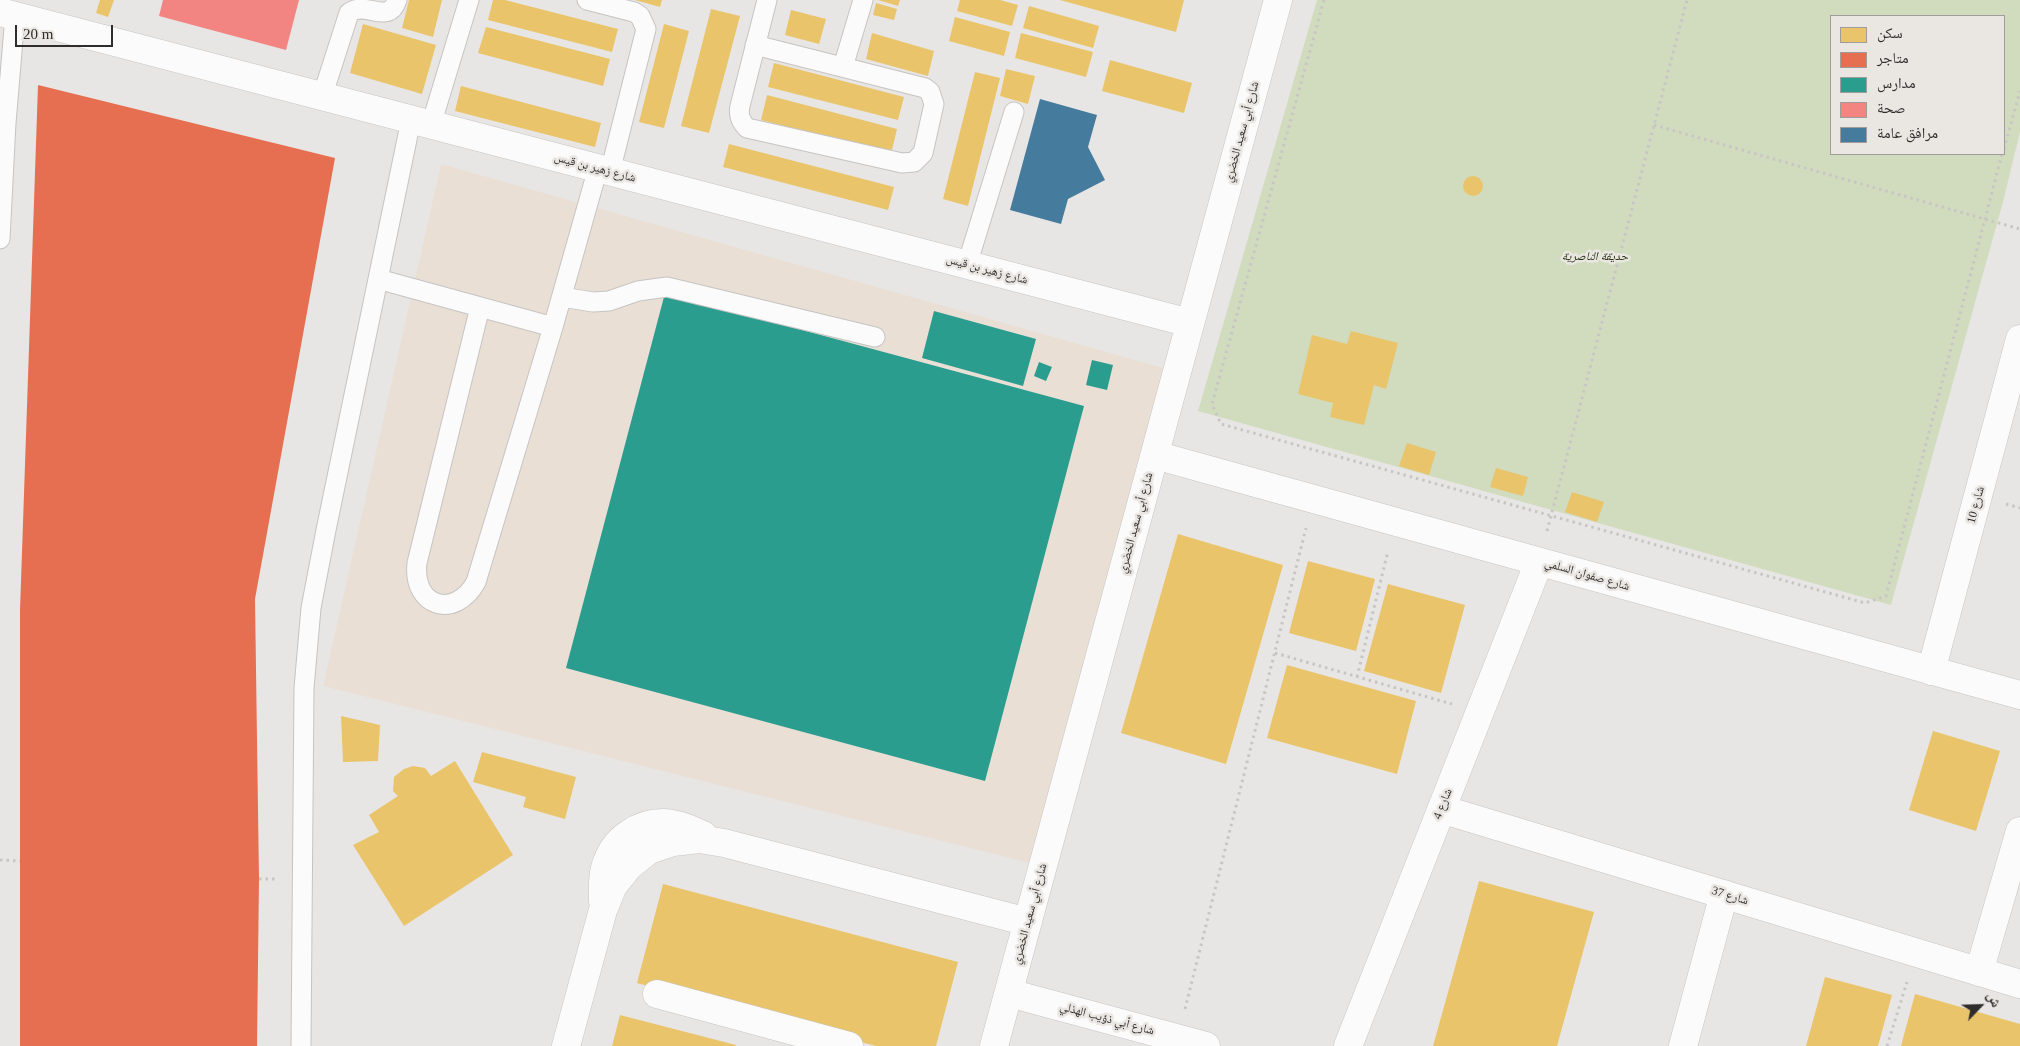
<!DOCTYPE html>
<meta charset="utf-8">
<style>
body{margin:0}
#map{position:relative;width:2020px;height:1046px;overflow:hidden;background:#e8e6e4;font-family:"Times New Roman","Noto Naskh Arabic",serif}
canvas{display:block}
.legend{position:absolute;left:1830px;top:15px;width:175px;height:140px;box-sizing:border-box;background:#eae6e2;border:1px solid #9f9c99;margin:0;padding:6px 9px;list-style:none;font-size:15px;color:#2f2d2c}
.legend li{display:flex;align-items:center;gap:10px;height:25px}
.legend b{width:25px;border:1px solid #9f9c99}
.north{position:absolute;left:1955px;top:981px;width:50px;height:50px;-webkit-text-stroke:4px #eae6e2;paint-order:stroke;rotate:66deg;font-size:14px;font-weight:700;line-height:20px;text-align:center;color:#2f2d2c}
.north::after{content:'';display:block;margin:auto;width:18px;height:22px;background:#2f2d2c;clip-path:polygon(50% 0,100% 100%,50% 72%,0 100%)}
.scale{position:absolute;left:15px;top:25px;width:98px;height:22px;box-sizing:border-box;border:2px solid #2f2d2c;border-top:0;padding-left:6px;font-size:15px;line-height:18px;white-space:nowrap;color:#2f2d2c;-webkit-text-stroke:4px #eae6e2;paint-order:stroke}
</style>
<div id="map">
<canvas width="2020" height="1046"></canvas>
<ul class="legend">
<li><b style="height:14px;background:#e9c46a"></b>سكن</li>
<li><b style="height:14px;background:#e76f51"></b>متاجر</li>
<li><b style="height:14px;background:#2a9d8f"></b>مدارس</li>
<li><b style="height:14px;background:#f28482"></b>صحة</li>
<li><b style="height:14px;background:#457b9d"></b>مرافق عامة</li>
</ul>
<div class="north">ش</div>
<div class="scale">20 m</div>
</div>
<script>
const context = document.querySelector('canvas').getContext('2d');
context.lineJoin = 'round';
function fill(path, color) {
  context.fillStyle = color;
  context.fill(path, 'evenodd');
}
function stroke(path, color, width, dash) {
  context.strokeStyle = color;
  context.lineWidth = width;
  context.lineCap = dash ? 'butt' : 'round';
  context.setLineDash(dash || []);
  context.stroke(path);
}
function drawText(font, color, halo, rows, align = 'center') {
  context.font = font + ' "Times New Roman","Noto Naskh Arabic",serif';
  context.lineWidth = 5;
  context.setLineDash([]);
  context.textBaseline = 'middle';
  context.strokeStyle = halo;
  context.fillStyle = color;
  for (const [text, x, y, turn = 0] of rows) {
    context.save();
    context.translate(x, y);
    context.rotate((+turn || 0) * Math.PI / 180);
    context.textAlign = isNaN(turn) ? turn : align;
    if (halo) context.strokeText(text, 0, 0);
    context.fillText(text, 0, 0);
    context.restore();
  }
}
fill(new Path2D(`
 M441,164L1174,371L1034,864L323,686Z`), '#e9dfd5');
fill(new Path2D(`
 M1317,0H2020V132L2003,202L1891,605L1198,411ZM1831,16H2004V154H1831Z`), '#d1dcbf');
fill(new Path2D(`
 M100,0H114L108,17L96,13Z
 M409,0H442L433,37L402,28Z
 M493,0H505L618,29L612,52L488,20Z
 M635,0H662L660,7Z
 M878,0H900L898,6Z
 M960,0H1000L1018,5L1012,26L957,11Z
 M1060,0H1184L1176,32Z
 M876,3L897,9L894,20L873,15Z
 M1029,6L1099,26L1093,48L1023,28Z
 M711,9L740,16L709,133L681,126Z
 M791,10L826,19L819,44L785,35Z
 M955,17L1010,32L1004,56L949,41Z
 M363,24L436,45L422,94L350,73Z
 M664,24L689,31L664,128L639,122Z
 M486,27L610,59L603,86L478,53Z
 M872,33L934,51L928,76L866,59Z
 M1021,33L1093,52L1086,77L1015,58Z
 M1110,60L1192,83L1184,113L1102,91Z
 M774,63L904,97L898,120L768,87Z
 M1006,69L1035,76L1028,104L1000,96Z
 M975,72L1000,78L968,206L943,199Z
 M461,86L601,123L595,147L455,111Z
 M767,95L897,129L891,154L761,120Z
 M729,144L894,187L888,210L723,167Z
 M1463 186a10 10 0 1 1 20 0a10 10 0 1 1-20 0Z
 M1351,331L1398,343L1386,389L1374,385L1364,425L1330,417L1333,403L1298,394L1312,335L1347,344Z
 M1407,443L1436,452L1429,475L1399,466Z
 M1496,468L1528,477L1523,496L1490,487Z
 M1572,492L1604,502L1597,522L1565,512Z
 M1178,534L1283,565L1226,764L1121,733Z
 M1308,561L1375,579L1356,651L1289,633Z
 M1388,584L1465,605L1441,693L1364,671Z
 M1287,665L1416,701L1397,774L1267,738Z
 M341,716L380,725L378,761L343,762Z
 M1933,731L2000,751L1976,831L1909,810Z
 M482,752L576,777L565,819L523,807L526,797L473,782Z
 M455,761L513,855L404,926L353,845L379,832L369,815L398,796L393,791L394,777L404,769L413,766L425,768L431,776Z
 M1479,881L1594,912L1557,1046H1433Z
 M663,884L958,962L936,1046H876L637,983Z
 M1825,977L1892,995L1878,1046H1806Z
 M1915,994L2020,1024V1046H1901Z
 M620,1015L736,1045V1046H612Z`), '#e9c46a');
fill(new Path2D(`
 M38,85L335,158L255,599L259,879L257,1046H20V610Z`), '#e76f51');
fill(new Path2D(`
 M665,293L1084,406L985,781L566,668Z
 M934,311L1036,339L1023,386L922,358Z
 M1092,360L1113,365L1107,390L1086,385Z
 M1039,362L1052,367L1046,381L1034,376Z`), '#2a9d8f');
fill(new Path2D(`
 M163,0H299L286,50L159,16Z`), '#f28482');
fill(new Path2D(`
 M1040,99L1097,115L1088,147L1105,180L1068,199L1061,224L1010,210Z`), '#457b9d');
const lane = new Path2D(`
 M587,0L634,12L640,16L646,29L610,172
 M755,45L925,88L930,92L934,104L923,153L914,162L902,163L747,128C740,121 738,115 740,106L767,0
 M843,67L863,0
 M322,97L349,13C365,0 389,26 397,0
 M431,125L469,0
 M0,239L6,123L15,16
 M967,265L1014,112
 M378,279L553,327
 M562,297L593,302L609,301L638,291L667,287L875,337
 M480,307L417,563C412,607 455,620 476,582L553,327L598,168
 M301,1046L304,688L311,608L326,530L411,120`);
const street = new Path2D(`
 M0,12L1190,323
 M1155,455L2020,695
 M1931,671L2020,339
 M1441,809L2020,984
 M603,901C603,888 602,874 607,862C615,839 638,823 663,823C677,823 691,830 703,835
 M1979,972L2020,831
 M1009,993L1206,1046
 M657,994L849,1046
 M566,1046L603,910L613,886L629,866L649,850L673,842L699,839L724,843L1028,922
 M994,1046L1278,0
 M1348,1046L1539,562
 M1683,1046L1724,894`);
stroke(lane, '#c6c4c2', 21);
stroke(street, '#c6c4c2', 29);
stroke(new Path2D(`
 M1324,0L1212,404L1221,424L1865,603L1886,596L2002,154
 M1654,125L2020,229
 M2004,149L2020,91
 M2006,504L2020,508
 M1547,531L1687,0
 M1275,653L1452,704
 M1357,677L1388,551
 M0,860L20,861
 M259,879H277
 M1185,1009L1306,528
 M1887,1046L1907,982`), '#c7c6c5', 3, [2.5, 4]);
stroke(lane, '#fcfbfb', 19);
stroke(street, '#fcfbfb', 28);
drawText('12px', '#2f2d2c', '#eae6e2', [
 ["شارع أبي سعيد الخضري",1242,132,-75],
 ["شارع زهير بن قيس",595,168,15],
 ["شارع زهير بن قيس",987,270,15],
 ["شارع 10",1976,505,-75],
 ["شارع أبي سعيد الخضري",1136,523,-75],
 ["شارع صفوان السلمي",1587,575,16],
 ["شارع 4",1443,804,-68],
 ["شارع 37",1730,896,17],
 ["شارع أبي سعيد الخضري",1030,914,-75],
 ["شارع أبي ذؤيب الهذلي",1107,1019,15]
]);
drawText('italic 12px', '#25310f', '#eae6e2', [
 ["حديقة الناصرية",1595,257]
]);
</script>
